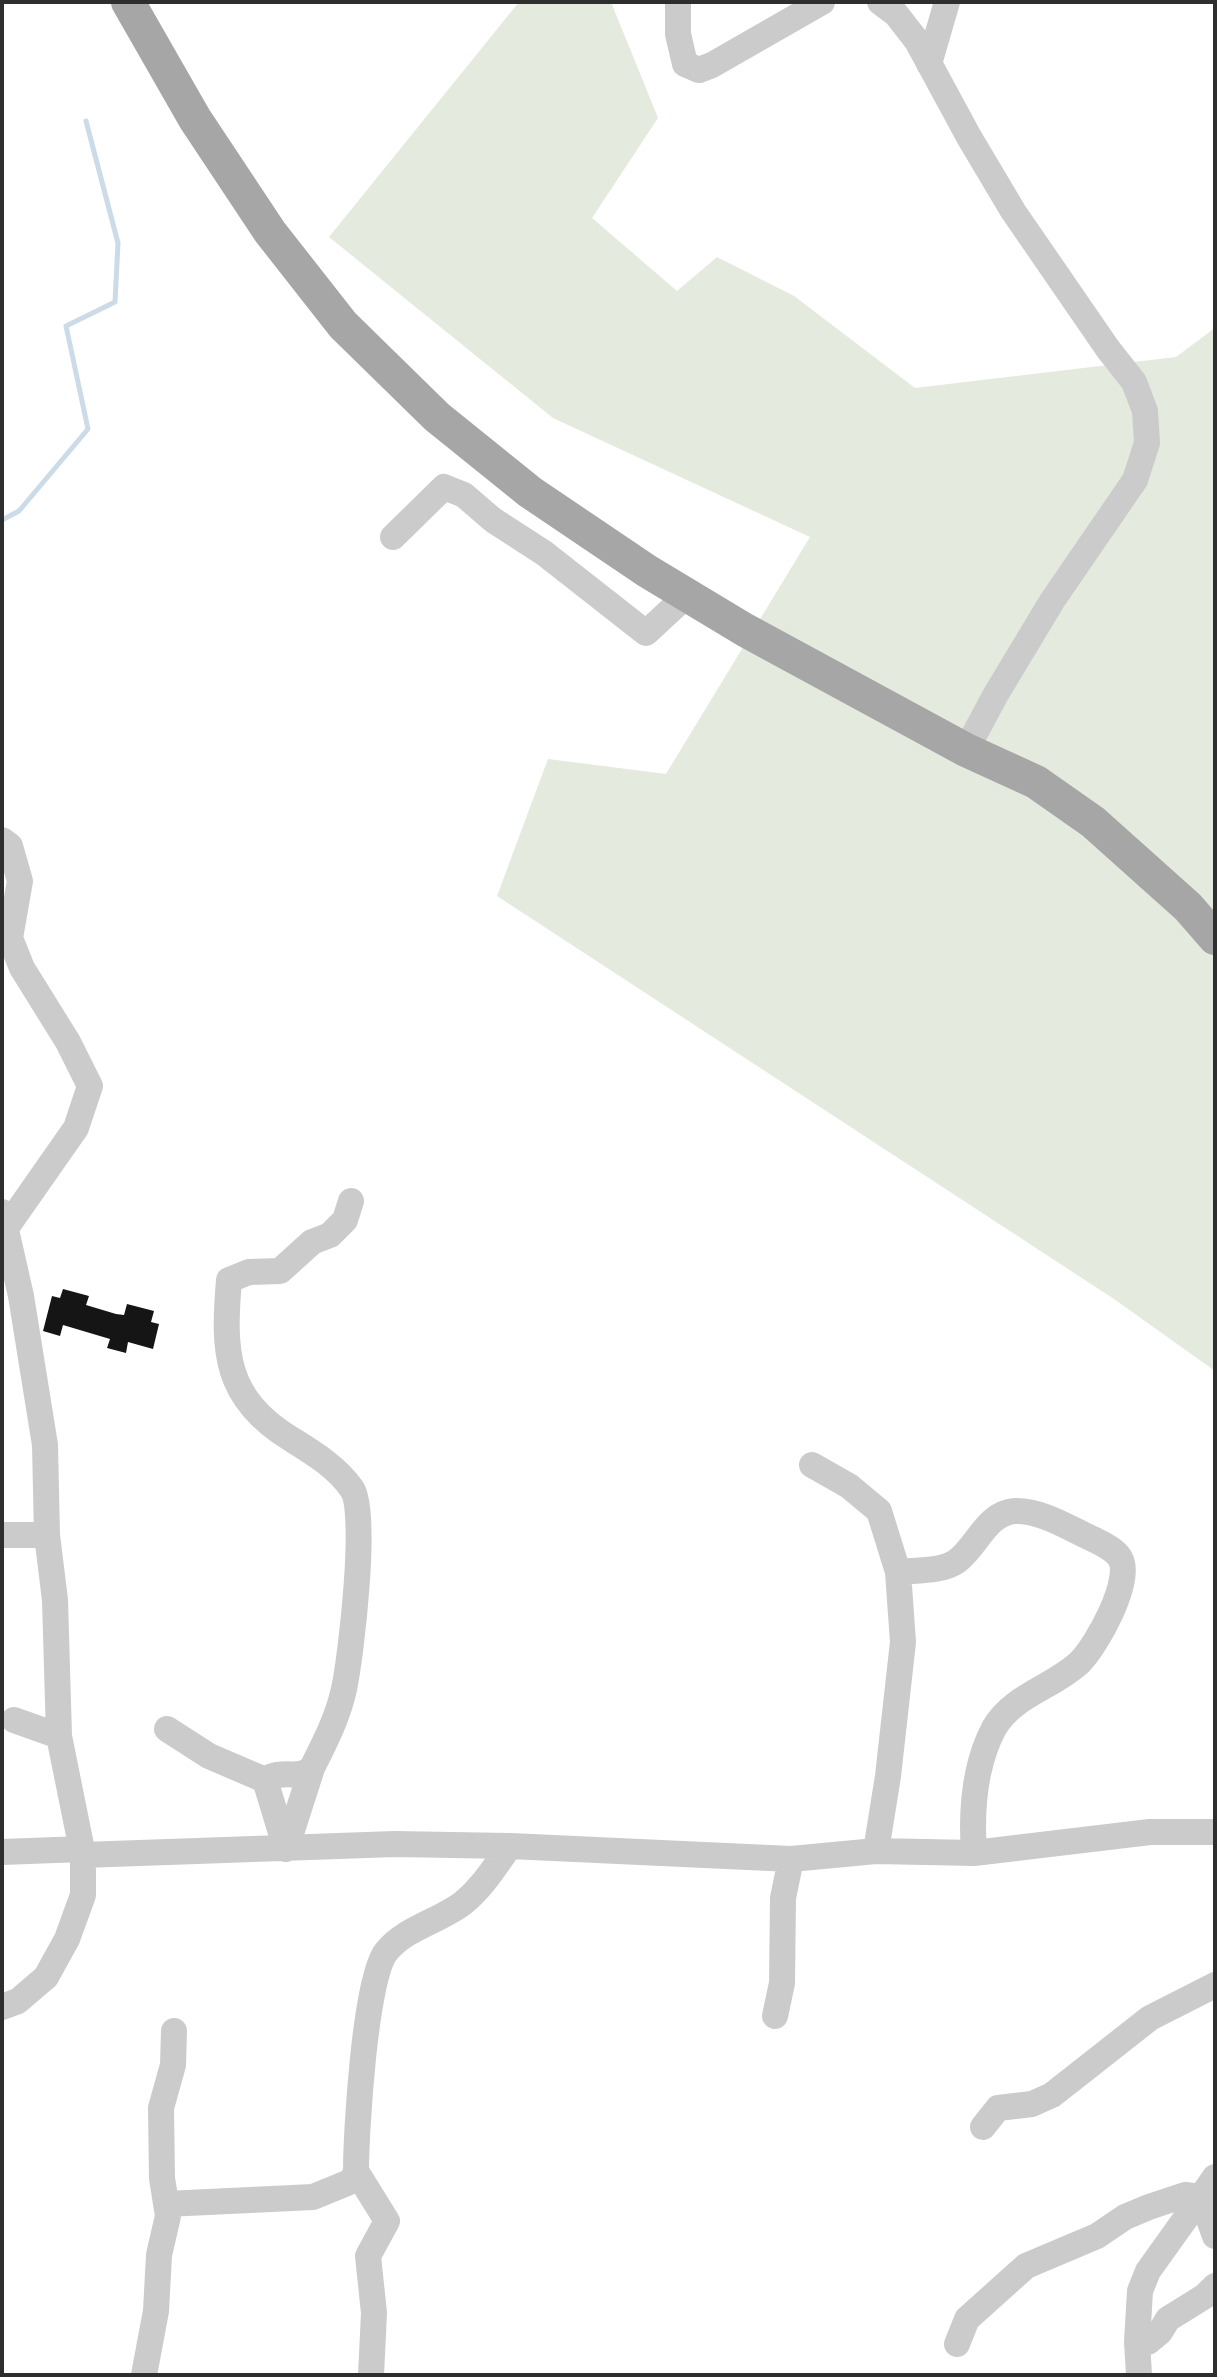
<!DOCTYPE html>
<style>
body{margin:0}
#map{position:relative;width:1217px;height:2377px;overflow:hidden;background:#fff;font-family:Poppins,sans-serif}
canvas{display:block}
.frame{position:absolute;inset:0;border:4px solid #2e2e2e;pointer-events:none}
</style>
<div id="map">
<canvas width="1217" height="2377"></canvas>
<div class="frame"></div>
</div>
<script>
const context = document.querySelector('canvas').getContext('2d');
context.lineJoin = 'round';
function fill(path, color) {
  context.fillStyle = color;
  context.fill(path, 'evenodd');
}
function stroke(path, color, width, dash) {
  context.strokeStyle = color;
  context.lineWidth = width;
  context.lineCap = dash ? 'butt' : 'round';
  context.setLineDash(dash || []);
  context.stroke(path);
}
fill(new Path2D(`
 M519,2H611L658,118L592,218L677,291L717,257L794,296L915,388L1176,357L1215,328V1371L1114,1299L497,896L548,759L666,774L810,537L553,418L329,237Z`), '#e4eadd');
stroke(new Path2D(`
 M2,520L19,511L88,429L66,326L115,302L118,243L86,121`), '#cbdce8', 5);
fill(new Path2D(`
 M63,1289L89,1296L86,1305L116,1314L124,1315L127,1304L154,1311L151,1322L159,1324L153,1349L128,1342L126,1353L107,1348L110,1339L63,1325L60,1336L43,1331L52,1296L60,1298Z`), '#151515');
stroke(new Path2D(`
 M678,2V34L685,64L699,70L712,65L822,2
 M880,2L896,14L917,41L969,137L1013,211L1108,349L1134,382L1145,411L1147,443L1135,480L1052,601L996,694L966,750
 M929,64L947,2
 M393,537L444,487L464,495L493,520L544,553L646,633L687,595
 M2,840L10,846L20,881L10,938L22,968L68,1042L90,1086L76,1128L6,1228
 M2,1212L21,1296L45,1445L47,1535L55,1600L59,1736L83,1855V1895L67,1939L46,1977L18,2001L2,2007
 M812,1465L849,1486L879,1511L898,1572L903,1642L888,1776L876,1851
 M2,1535H47
 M898,1572C915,1570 942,1572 957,1561C977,1547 986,1513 1015,1511C1042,1510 1072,1530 1095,1540C1104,1545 1114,1549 1120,1558C1133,1580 1097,1645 1080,1662C1054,1687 1013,1695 994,1728C974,1766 971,1811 974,1853
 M14,1720L59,1736
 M167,1729L209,1756L265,1780
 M286,1849L265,1780C283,1768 298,1781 312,1768C325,1742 338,1717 344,1689C351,1656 368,1512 352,1489C337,1467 312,1452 291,1439C224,1398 223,1351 229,1280L249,1272L280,1271L312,1242L330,1235L345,1220L351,1201
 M286,1849L312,1768
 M2,1852L82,1849
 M83,1855L395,1844L510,1846L791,1859L876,1851L974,1853L1150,1832H1215
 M775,2016L782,1983L783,1898L791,1859
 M983,2127L998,2108L1032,2104L1052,2095L1150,2018L1215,1985
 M356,2171L387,2221L368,2256L374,2313L371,2375
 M1215,2177L1201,2197L1215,2236
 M166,2204L313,2197L352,2181L356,2171C356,2132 365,1979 386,1952C405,1928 440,1921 463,1903C483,1887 495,1866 510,1846
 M1137,2342L1140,2291L1148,2271L1201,2197
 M957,2344L967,2319L1026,2266L1097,2236L1125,2217L1149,2207L1185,2195L1201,2197
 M144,2375L156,2311L159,2255L168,2216L162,2178L161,2108L173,2065L174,2031
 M1139,2375L1137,2342H1148L1160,2332L1168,2319L1205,2296L1215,2286`), '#cbcbcb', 26);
stroke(new Path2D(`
 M128,2L195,119L270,232L343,325L437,417L530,492L647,571L745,630L966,750L1036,782L1093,822L1188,907L1215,938`), '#a6a6a6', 34);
</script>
